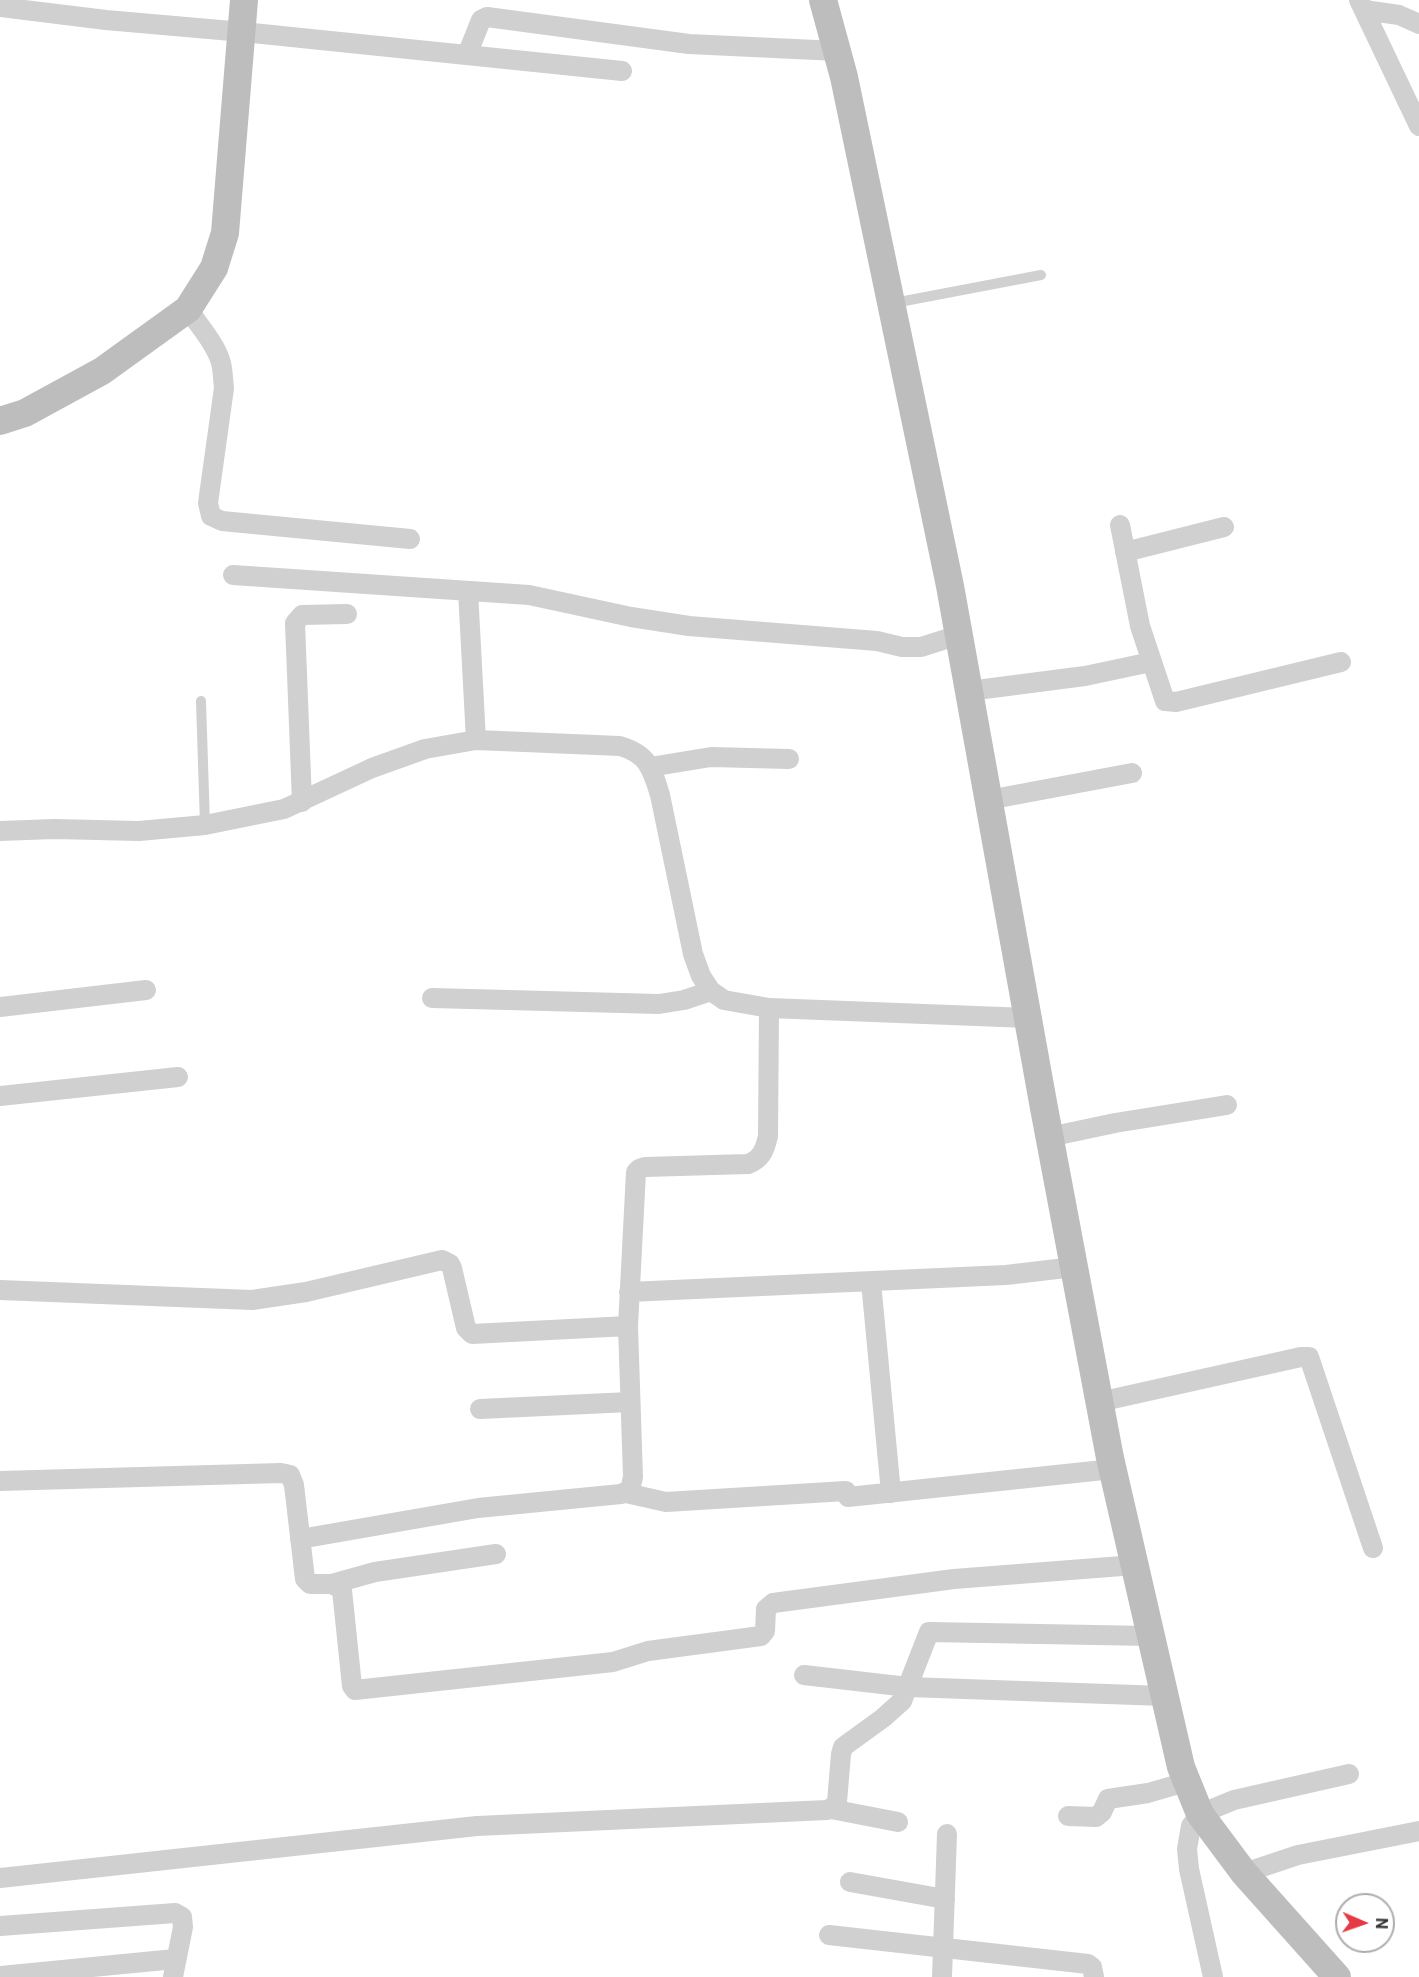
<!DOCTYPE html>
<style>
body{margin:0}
#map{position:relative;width:1419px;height:1977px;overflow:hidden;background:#fff;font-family:Roboto,sans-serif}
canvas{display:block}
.north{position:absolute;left:1335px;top:1893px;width:60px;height:60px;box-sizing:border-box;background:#fff;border:2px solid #adadad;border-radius:50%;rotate:92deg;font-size:16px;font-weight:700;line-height:24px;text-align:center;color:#333}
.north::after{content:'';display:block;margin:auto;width:21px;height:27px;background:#e63946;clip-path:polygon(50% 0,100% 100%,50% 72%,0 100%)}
</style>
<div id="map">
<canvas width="1419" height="1977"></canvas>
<div class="north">N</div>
</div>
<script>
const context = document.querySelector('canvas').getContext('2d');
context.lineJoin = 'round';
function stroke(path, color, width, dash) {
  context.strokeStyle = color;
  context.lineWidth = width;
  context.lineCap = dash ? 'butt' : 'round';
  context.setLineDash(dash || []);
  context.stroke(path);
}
stroke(new Path2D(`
 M894,303L1041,275
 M201,701L205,825`), '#d0d0d0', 10);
stroke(new Path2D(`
 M1359,0L1419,126
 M0,7L106,20L243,32L622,71
 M1364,10L1399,15L1419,24
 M467,55L481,20L487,17L689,44L837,51
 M188,309C199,326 216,344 221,363C223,371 223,380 224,388L208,503L211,516L222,521L410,539
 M1120,525L1140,626L1165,701L1176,702L1341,662
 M1125,552L1224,527
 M233,575L529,595L631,617L689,626L877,641L902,647H921L959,635
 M468,591L476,740
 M969,691L1085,676L1151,662
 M650,767L711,757L789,759
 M988,800L1132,773
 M302,802L295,623L302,615L347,614
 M0,831L54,829L139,831L205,825L284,809L372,768L425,749L476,740L620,746C648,754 652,769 660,795L693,954L701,976L711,991L724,1000L769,1008L1028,1018
 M432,998L659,1004L684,1000L711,991
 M0,1007L146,990
 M0,1096L178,1077
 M1049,1137L1115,1123L1227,1105
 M871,1282L891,1493
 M0,1290L252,1300L306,1292L442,1260L450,1264L452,1268L466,1328L472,1334L628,1326
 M629,1292L1006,1275L1074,1267
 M1099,1402L1301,1357H1309L1373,1548
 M480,1409L630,1402
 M0,1481L281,1473L290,1475L294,1485L305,1579L310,1584H332L342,1590L352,1686L355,1690L613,1662L648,1651L761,1636L765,1631L766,1609L773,1603L954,1579L1135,1565
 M626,1493L666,1502L846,1491
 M848,1497L1113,1469
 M300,1539L478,1508L621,1494L630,1490L633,1477L628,1326L636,1172L639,1169L645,1167L748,1164C762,1159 765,1149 768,1136L769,1008
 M332,1584L375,1572L496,1554
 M804,1675L908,1687L1164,1696
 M831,1809L898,1822
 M1068,1816L1096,1817L1102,1812L1108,1799L1148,1793L1186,1782
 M1244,1873L1298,1855L1419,1831
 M0,1878L477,1826L827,1810L833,1807L837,1802L841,1754L843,1747L883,1718L902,1701L929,1632L1150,1636
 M850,1882L945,1899
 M0,1926L175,1913L182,1917L183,1927L173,1977
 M829,1935L1088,1964L1092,1967L1094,1977
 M0,1976L175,1959
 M942,1977L947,1834
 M1213,1977L1189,1869L1187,1849L1191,1826L1200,1814L1234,1800L1349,1774`), '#d0d0d0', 20);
stroke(new Path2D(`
 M823,0L844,77L950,586L1044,1108L1110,1458L1181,1767L1200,1814L1244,1873L1337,1977
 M0,421L25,413L102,371L188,309L214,268L225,233L244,0`), '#bdbdbd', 28);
</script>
